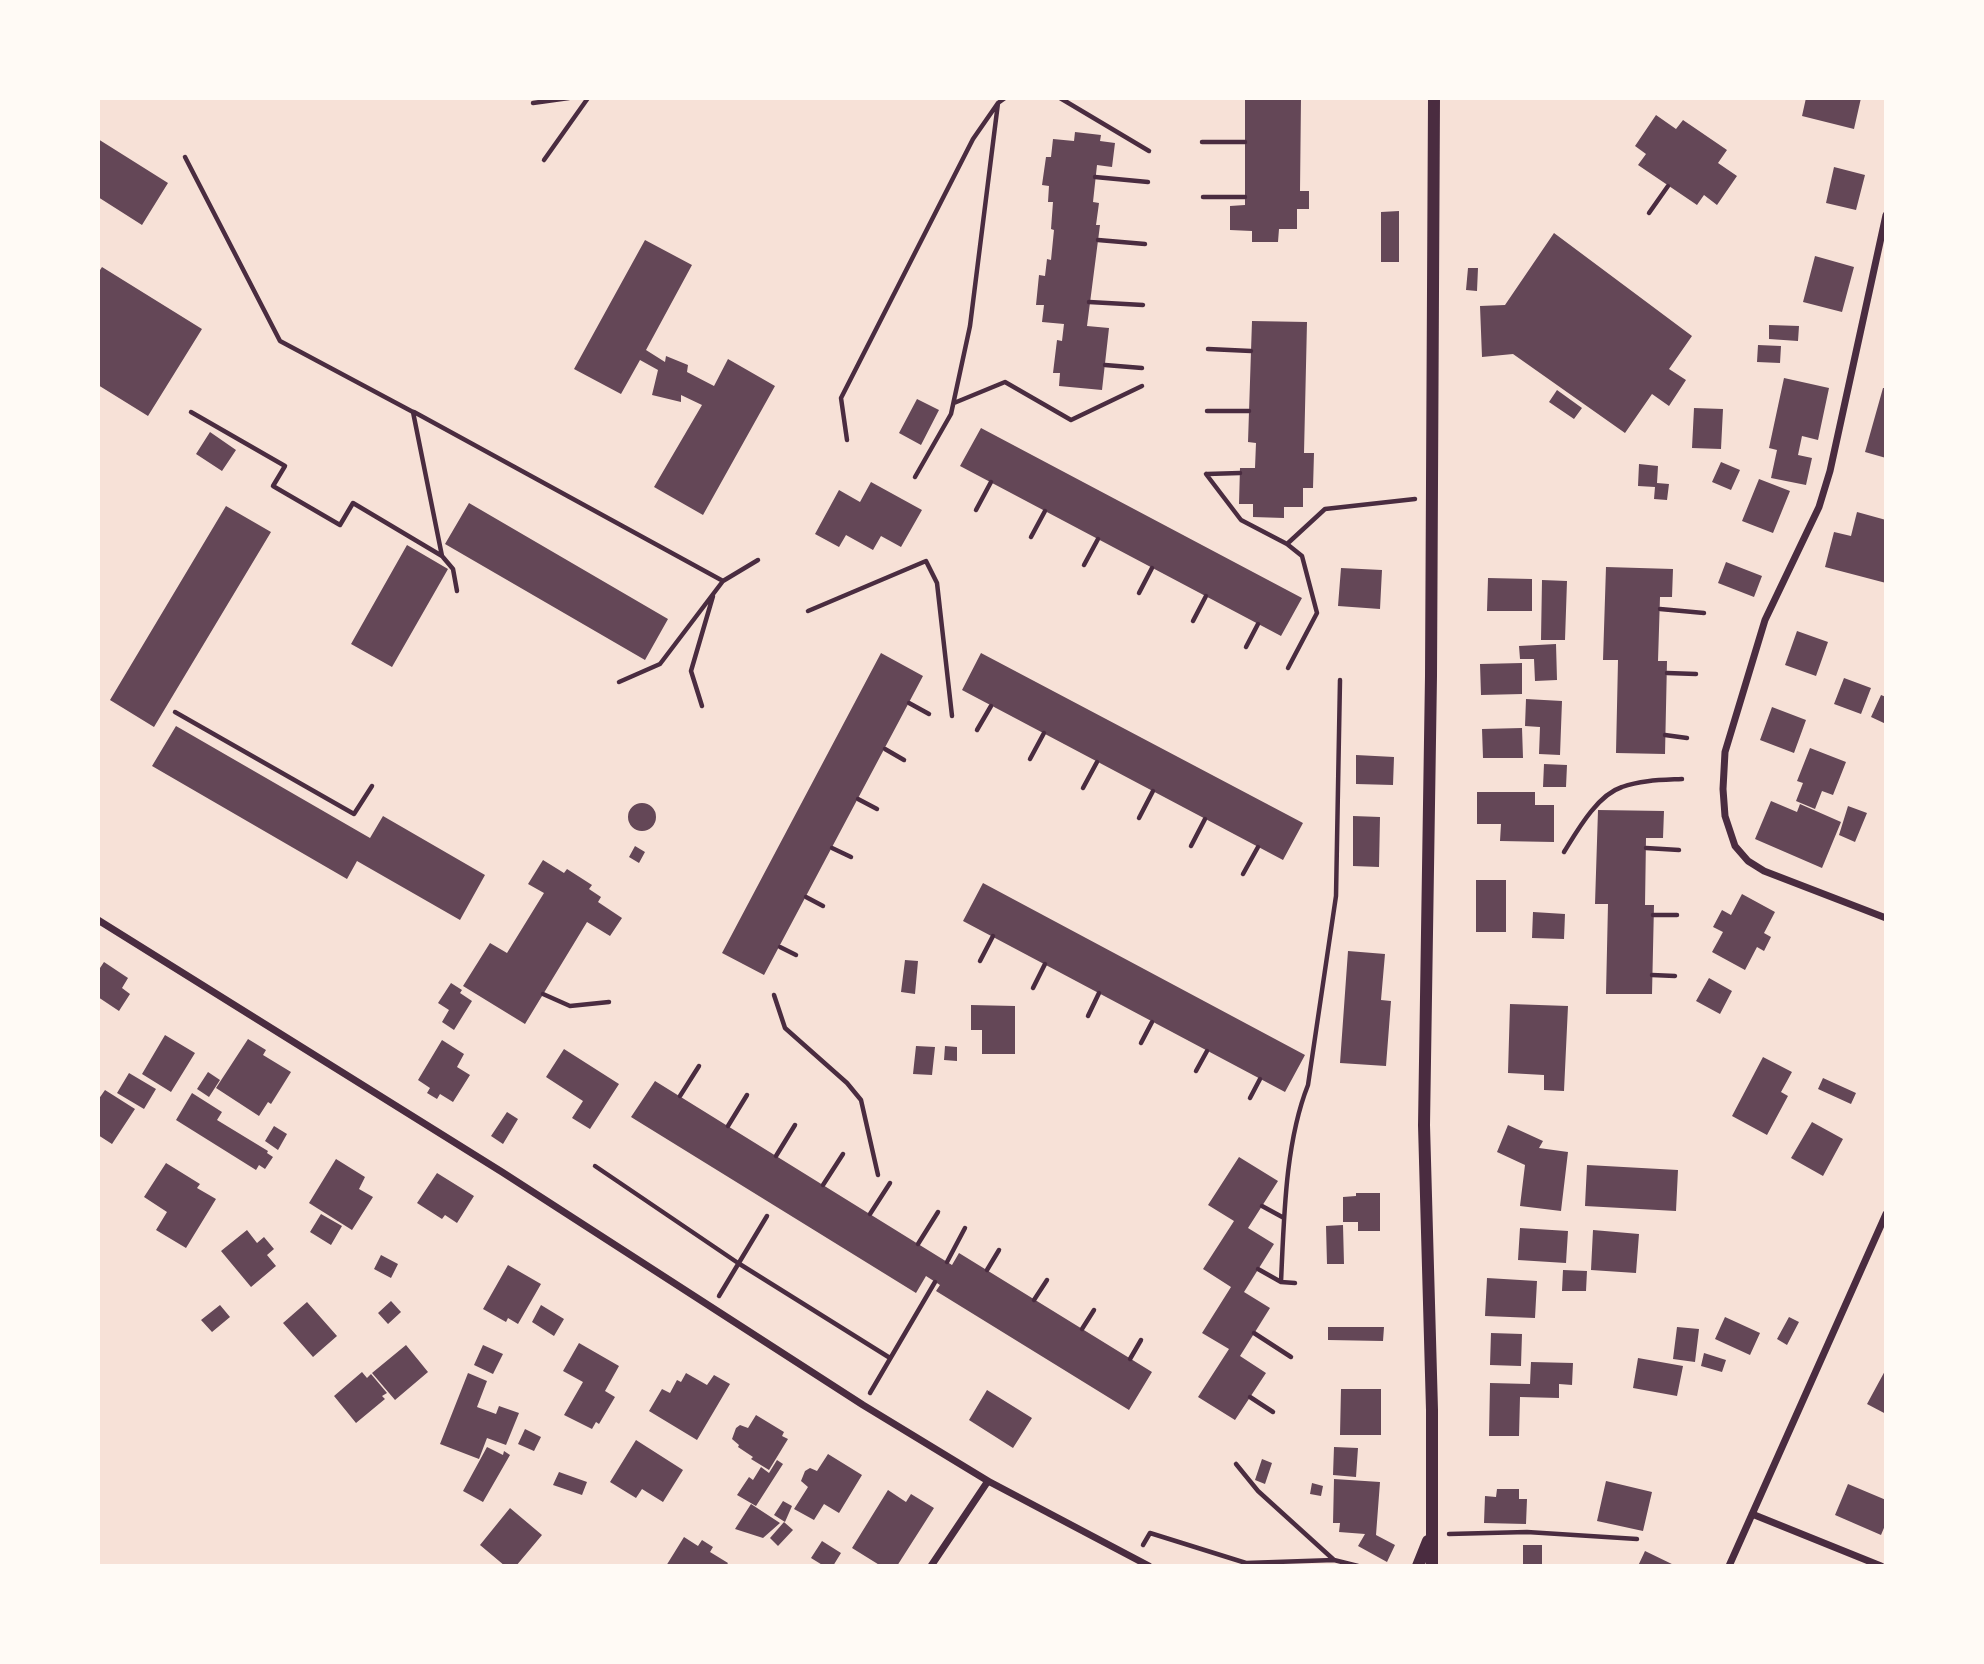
<!DOCTYPE html>
<style>
body{margin:0}
#map{position:relative;width:1984px;height:1664px;overflow:hidden;background:#f7e1d7;font-family:"Roboto Serif",serif}
canvas{display:block}
.frame{position:absolute;inset:0;border:100px solid #fffaf5;pointer-events:none}
</style>
<div id="map">
<canvas width="1984" height="1664"></canvas>
<div class="frame"></div>
</div>
<script>
const context = document.querySelector('canvas').getContext('2d');
context.lineJoin = 'round';
function fill(path, color) {
  context.fillStyle = color;
  context.fill(path, 'evenodd');
}
function stroke(path, color, width, dash) {
  context.strokeStyle = color;
  context.lineWidth = width;
  context.lineCap = dash ? 'butt' : 'round';
  context.setLineDash(dash || []);
  context.stroke(path);
}
fill(new Path2D(`
 M1245,98H1301L1300,191H1309V209H1297V229H1279L1278,242H1252V231L1230,230V206L1245,205Z
 M1806,98H1861L1854,129L1802,116Z
 M1656,115L1676,129L1683,120L1727,150L1718,163L1737,176L1717,205L1704,195L1697,205L1638,165L1646,154L1635,146Z
 M1075,132L1101,135L1100,141L1115,143L1112,167L1097,165L1093,202L1099,203L1096,225H1100L1087,326L1109,328L1102,390L1059,386L1060,373H1053L1057,340L1062,341L1064,324L1042,322L1044,305H1036L1039,275L1045,276L1047,259L1051,260L1054,230L1051,229L1053,202H1048L1049,186L1042,185L1046,157H1051L1053,139L1074,141Z
 M98,139L168,183L142,225L98,197Z
 M1834,167L1865,175L1856,210L1826,203Z
 M1399,211V262H1381V212Z
 M1554,233L1692,336L1669,369L1686,380L1669,406L1652,394L1625,433L1513,354L1482,357L1480,306L1505,305Z
 M645,240L692,265L646,350L665,362L666,356L688,365L687,372L714,386L728,359L775,386L703,515L654,487L702,405L681,395V402L652,395L658,370L640,360L621,394L574,369Z
 M1815,256L1854,267L1842,312L1803,302Z
 M102,267L202,329L148,416L98,385V273Z
 M1468,268H1478L1477,291L1466,290Z
 M1252,321L1307,322L1304,453H1314L1313,488H1303V507H1284V518L1253,517V504H1239L1240,468H1255L1256,443L1248,442Z
 M1769,325L1799,326L1798,341L1769,339Z
 M1758,345L1781,346L1780,363L1757,362Z
 M1784,378L1829,388L1818,440L1802,436L1798,455L1812,458L1806,485L1771,478L1777,450L1769,448Z
 M1883,388H1886V458L1865,452Z
 M1557,390L1582,408L1574,419L1549,402Z
 M917,399L939,410L921,445L899,433Z
 M1694,408L1723,409L1721,449L1692,448Z
 M981,428L1302,598L1281,636L960,466Z
 M210,432L236,450L222,471L196,454Z
 M1721,462L1740,470L1731,490L1712,482Z
 M1639,464L1658,466L1657,483L1669,484L1667,500L1654,499L1655,487L1638,486Z
 M1759,479L1790,491L1773,533L1742,521Z
 M871,482L922,510L901,547L881,536L873,550L846,535L839,547L815,534L839,490L860,502Z
 M469,503L668,619L645,660L445,544Z
 M226,506L271,532L154,727L110,700Z
 M1857,512L1886,520V583L1825,567L1834,532L1851,536Z
 M407,545L448,569L392,667L351,644Z
 M1726,562L1762,576L1754,597L1718,583Z
 M1606,567L1673,569L1672,597H1660L1658,661H1667L1665,754L1616,753L1618,660H1603Z
 M1341,568L1382,570L1380,609L1338,606Z
 M1488,578L1532,579V611H1487Z
 M1542,580L1567,581L1565,640H1541Z
 M1797,631L1828,642L1816,676L1785,665Z
 M1556,644L1557,680L1535,681L1534,659H1520L1519,646Z
 M881,653L923,676L764,975L722,953Z
 M981,653L1303,823L1283,860L962,690Z
 M1522,663V694L1481,695L1480,664Z
 M1844,678L1871,688L1861,714L1834,704Z
 M1881,695L1886,697V724L1871,717Z
 M1526,699L1562,701L1560,755L1539,754L1540,727L1525,726Z
 M1772,707L1806,720L1794,753L1760,740Z
 M176,726L370,838L383,816L485,875L460,920L357,861L347,879L152,766Z
 M1522,728L1523,758H1483L1482,729Z
 M1810,748L1846,762L1833,795L1822,791L1815,809L1796,801L1803,783L1797,781Z
 M1356,755L1394,757L1393,785L1356,784Z
 M1544,764L1567,765L1566,787H1543Z
 M1477,792H1535V805H1554V842L1500,841L1501,824H1477Z
 M1771,801L1797,812L1800,804L1841,822L1822,868L1755,839Z
 M628 817a14 14 0 1 1 28 0a14 14 0 1 1-28 0Z
 M1848,806L1867,813L1855,842L1839,835Z
 M1598,810L1664,811L1663,838H1646L1645,905H1654L1652,994H1606L1608,904H1595Z
 M1353,816L1380,817L1379,867L1353,866Z
 M635,846L645,852L639,863L629,857Z
 M543,860L564,873L567,869L592,885L589,889L601,897L598,902L622,918L610,936L587,922L525,1024L463,986L490,943L507,953L544,893L528,884Z
 M1476,880H1506V932H1476Z
 M983,883L1305,1055L1285,1092L963,921Z
 M1742,894L1775,912L1764,933L1771,937L1764,951L1757,947L1745,970L1712,952L1723,932L1713,927L1722,910L1731,915Z
 M1533,912L1565,914L1564,939L1532,938Z
 M1348,951L1385,954L1381,1000L1391,1001L1386,1066L1340,1063Z
 M905,960L918,961L915,994L901,992Z
 M104,962L128,978L122,988L130,994L119,1011L98,997V971Z
 M1709,978L1732,991L1720,1014L1696,1001Z
 M451,983L462,990L460,993L472,1001L454,1030L442,1022L449,1010L438,1003Z
 M1510,1004L1568,1006L1564,1091L1544,1090V1075L1508,1073Z
 M971,1005L1015,1006V1054H982V1030H971Z
 M165,1035L195,1053L171,1092L142,1074Z
 M248,1039L266,1050L263,1055L291,1072L271,1104L268,1102L259,1116L216,1088Z
 M442,1040L464,1054L457,1067L470,1075L453,1102L440,1094L437,1099L427,1093L430,1088L418,1080Z
 M916,1046L935,1047L932,1075L913,1074Z
 M945,1046L957,1047V1061L944,1060Z
 M564,1049L619,1084L590,1129L572,1118L583,1101L546,1077Z
 M1763,1057L1792,1072L1781,1092L1788,1096L1767,1135L1732,1116Z
 M208,1072L220,1080L209,1097L197,1089Z
 M129,1073L156,1089L144,1109L117,1093Z
 M1823,1078L1856,1093L1851,1104L1818,1089Z
 M655,1081L952,1265L959,1253L1152,1372L1129,1410L936,1291L940,1285L926,1276L916,1293L631,1117Z
 M105,1090L135,1109L112,1144L98,1135V1100Z
 M192,1093L222,1112L217,1120L268,1151L267,1153L273,1157L265,1169L259,1165L256,1170L176,1120Z
 M507,1112L518,1119L503,1144L491,1136Z
 M1812,1122L1843,1139L1823,1176L1791,1158Z
 M1508,1125L1543,1141L1539,1148L1568,1152L1561,1211L1520,1206L1525,1165L1497,1152Z
 M274,1126L287,1134L278,1150L265,1141Z
 M1239,1157L1278,1181L1248,1228L1274,1244L1244,1292L1270,1308L1240,1356L1266,1373L1235,1420L1198,1397L1229,1349L1202,1333L1231,1287L1203,1269L1234,1221L1208,1205Z
 M336,1159L365,1177L359,1189L373,1197L352,1230L309,1203Z
 M166,1163L200,1184L197,1188L216,1199L186,1248L156,1230L167,1212L144,1197Z
 M1587,1165L1678,1170L1676,1211L1585,1206Z
 M437,1173L474,1196L457,1223L445,1215L442,1219L417,1203Z
 M1356,1193H1380V1231H1358V1222H1343V1197L1356,1196Z
 M321,1214L342,1226L331,1245L310,1232Z
 M1343,1225L1344,1264H1327L1326,1226Z
 M1520,1228L1568,1231L1566,1263L1518,1260Z
 M247,1230L257,1243L264,1237L274,1249L267,1255L276,1266L251,1287L221,1251Z
 M1593,1230L1639,1234L1636,1273L1591,1270Z
 M381,1255L398,1264L391,1278L374,1269Z
 M508,1265L541,1284L518,1324L508,1318L506,1322L483,1309Z
 M1563,1270L1587,1271L1586,1291H1562Z
 M1487,1278L1537,1281L1535,1318L1485,1316Z
 M391,1301L401,1312L388,1324L378,1313Z
 M307,1302L337,1336L313,1357L283,1323Z
 M220,1305L230,1317L212,1332L201,1320Z
 M541,1305L564,1319L554,1336L532,1322Z
 M1725,1317L1760,1333L1750,1355L1715,1339Z
 M1789,1317L1799,1322L1787,1345L1777,1339Z
 M1328,1327H1384L1383,1341L1328,1340Z
 M1677,1327L1699,1329L1695,1362L1673,1359Z
 M1491,1333L1522,1334L1521,1366L1490,1365Z
 M579,1343L619,1366L605,1391L615,1397L599,1424L596,1422L592,1429L564,1415L583,1382L563,1371Z
 M406,1345L428,1372L395,1400L372,1373Z
 M483,1345L503,1354L493,1374L474,1365Z
 M1704,1353L1726,1360L1722,1372L1701,1366Z
 M1638,1358L1683,1366L1677,1396L1633,1388Z
 M1531,1362L1573,1363L1572,1385L1559,1384V1398L1520,1397L1519,1436H1489L1490,1383L1530,1384Z
 M1886,1369V1414L1867,1404Z
 M362,1372L367,1378L371,1374L387,1393L382,1396L385,1399L356,1423L334,1396Z
 M468,1373L487,1381L477,1407L496,1414L499,1406L519,1413L506,1445L487,1438L479,1459L440,1444Z
 M686,1373L707,1385L714,1375L730,1384L697,1440L649,1411L662,1389L670,1393L677,1380L681,1382Z
 M1341,1389H1381V1435H1340Z
 M987,1390L1032,1418L1013,1448L969,1420Z
 M756,1415L784,1432L782,1436L788,1439L769,1470L751,1459L753,1457L738,1447L739,1445L732,1439L736,1428L740,1425L748,1428Z
 M525,1429L541,1437L534,1451L518,1444Z
 M636,1440L683,1470L663,1502L642,1489L636,1498L610,1482Z
 M487,1447L503,1455L504,1451L510,1455L483,1502L463,1491Z
 M1334,1447L1358,1448L1356,1477L1333,1475Z
 M828,1454L862,1475L839,1513L824,1504L814,1520L794,1509L808,1487L801,1481L805,1471L810,1468L817,1471Z
 M1262,1459L1272,1463L1265,1484L1255,1480Z
 M777,1460L783,1464L756,1506L737,1495L749,1477L753,1480L761,1467L769,1473Z
 M559,1472L587,1482L582,1495L553,1485Z
 M1334,1479L1380,1482L1376,1535L1395,1545L1387,1562L1358,1546L1365,1534L1339,1532L1340,1523H1333Z
 M1606,1481L1652,1492L1643,1531L1597,1521Z
 M1312,1483L1323,1486L1321,1496L1310,1494Z
 M1848,1484L1886,1500V1523L1881,1535L1835,1515Z
 M1497,1489H1519V1499H1527L1526,1524L1484,1523L1485,1496L1496,1497Z
 M888,1490L906,1502L911,1494L934,1508L897,1566H881L852,1548Z
 M783,1501L792,1506L785,1522L774,1515Z
 M751,1504L780,1523L763,1538L735,1529Z
 M510,1508L542,1535L516,1566H505L480,1545Z
 M784,1522L793,1530L778,1546L770,1538Z
 M684,1537L698,1546L702,1540L713,1547L710,1552L728,1563L726,1566H666Z
 M822,1541L841,1553L833,1566H824L811,1558Z
 M1523,1545H1542V1566H1523Z
 M1645,1551L1676,1566H1638Z`), '#644757');
stroke(new Path2D(`
 M1060,98L1149,151
 M533,103L569,98
 M1202,142H1245
 M185,157L280,341L413,412L442,556
 M544,160L588,98
 M1095,177L1148,182
 M1203,197H1245
 M1649,213L1668,186
 M1098,240L1145,244
 M1089,302L1143,305
 M1208,349L1251,351
 M1105,365L1142,368
 M954,403L1005,382L1071,420L1142,386
 M1207,411H1249
 M191,412L285,466L273,486L340,525L353,503L442,556L453,569L457,591
 M414,412L723,581L758,560
 M847,440L841,398L973,139L998,103L1005,98
 M1206,474L1241,520L1287,544L1302,556L1317,613L1288,668
 M1207,474L1240,473
 M915,477L951,414L970,326L998,103
 M976,510L991,482
 M1031,537L1045,511
 M1287,544L1325,509L1415,499
 M1084,565L1098,539
 M1139,593L1152,568
 M1660,609L1704,613
 M808,611L926,561L937,583L952,716
 M1193,621L1206,596
 M1246,647L1258,624
 M1667,673L1696,674
 M619,682L660,664L723,581
 M909,703L929,714
 M702,706L691,671L713,596
 M175,712L354,814L372,786
 M977,730L991,706
 M1665,735L1687,738
 M885,749L904,760
 M1030,759L1044,733
 M1083,788L1097,762
 M858,799L877,809
 M1139,818L1153,791
 M1191,846L1205,819
 M832,848L851,857
 M1646,848L1679,850
 M1564,852C1577,831 1597,795 1622,787C1641,780 1662,780 1682,779
 M1243,874L1258,847
 M806,897L823,906
 M1653,915H1677
 M780,947L796,955
 M980,961L993,936
 M1652,975L1675,976
 M1033,988L1045,964
 M543,994L570,1006L609,1002
 M774,995L785,1028L847,1083L861,1100L878,1175
 M1088,1016L1099,993
 M1141,1043L1152,1022
 M1196,1071L1207,1051
 M680,1096L699,1066
 M1250,1098L1260,1079
 M728,1126L747,1095
 M776,1156L795,1125
 M595,1166L738,1263L890,1358
 M823,1185L843,1154
 M1262,1206L1284,1218
 M870,1214L890,1183
 M918,1244L938,1212
 M947,1262L965,1228
 M1258,1269L1281,1282L1295,1283
 M987,1270L999,1250
 M1281,1282C1284,1219 1285,1143 1308,1085L1336,896L1340,680
 M719,1296L767,1216
 M1034,1300L1047,1280
 M1082,1329L1094,1310
 M1254,1333L1291,1357
 M1130,1359L1141,1340
 M870,1393L935,1282
 M1250,1397L1273,1412
 M1236,1464L1258,1491L1334,1560L1358,1566
 M1449,1534L1527,1532L1637,1539
 M1143,1545L1150,1533L1246,1563L1334,1560`), '#4a2c40', 4.5);
stroke(new Path2D(`
 M1886,215L1830,471L1819,507L1765,620L1725,752L1723,789L1725,816L1735,846L1748,861L1764,871L1886,918
 M98,920L502,1172L863,1405L988,1481L1149,1566
 M1752,1514L1881,1566
 M931,1566L988,1481
 M1729,1566L1886,1214`), '#4a2c40', 7);
stroke(new Path2D(`
 M1418,1566L1428,1541
 M1432,1566V1410L1424,1125L1431,676L1434,98`), '#4a2c40', 12);
</script>
